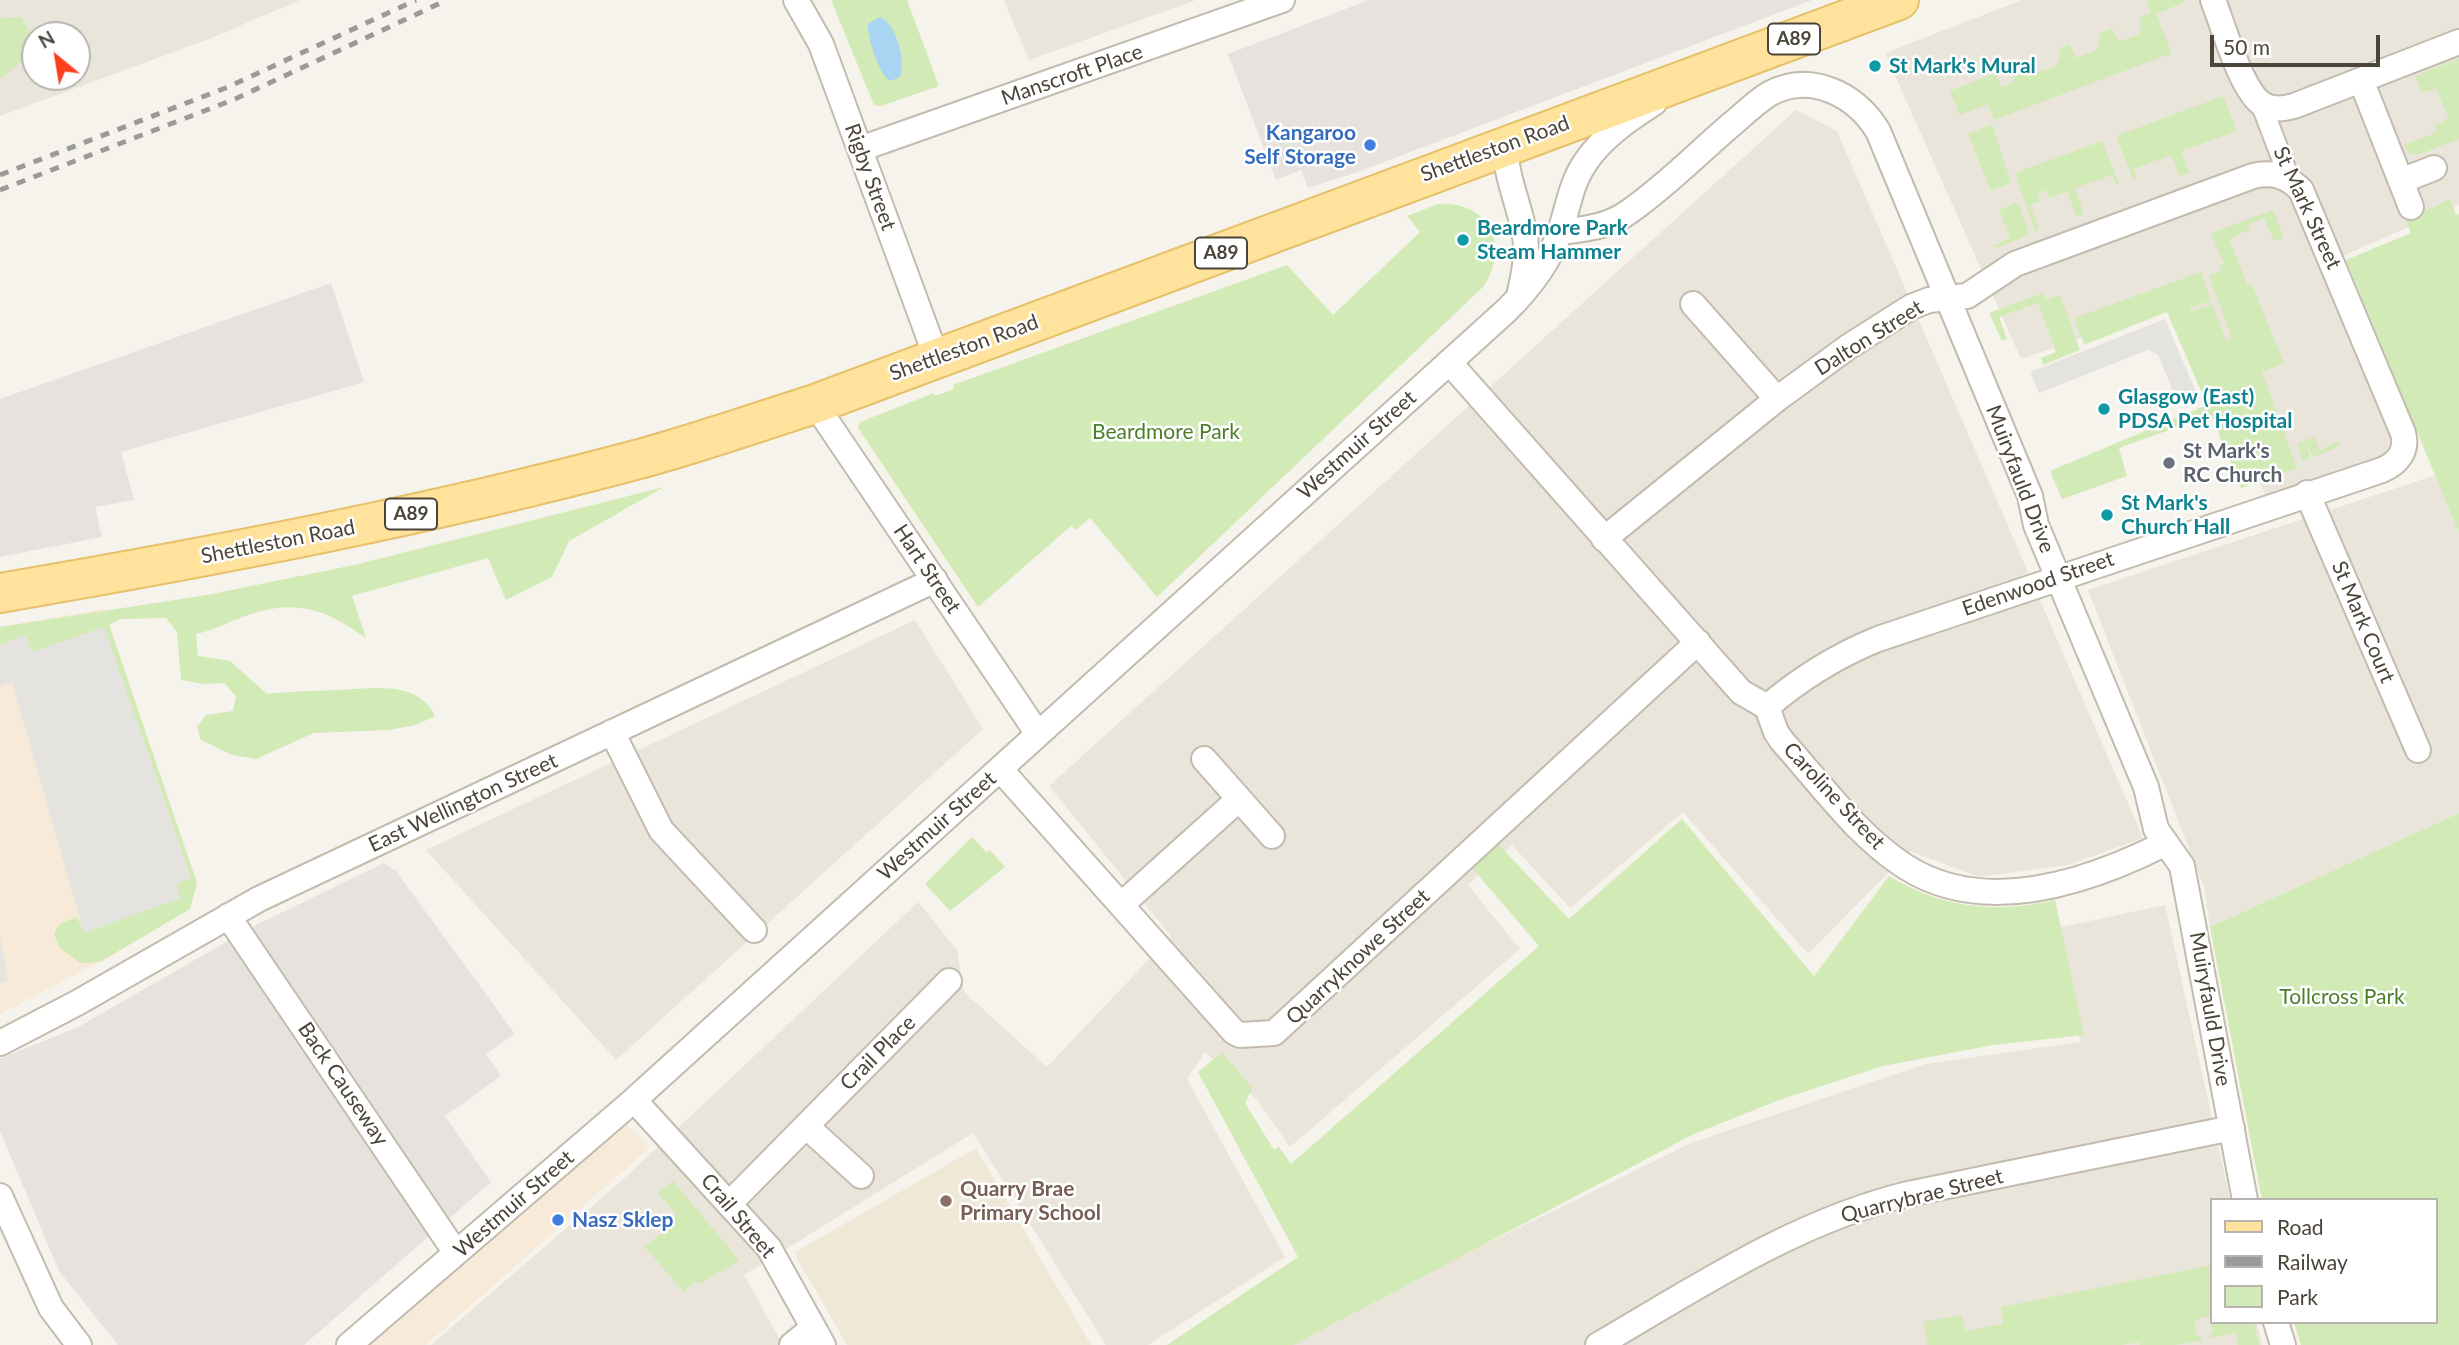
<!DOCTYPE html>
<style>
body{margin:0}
#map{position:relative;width:2459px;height:1345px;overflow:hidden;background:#f6f3ec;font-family:Lato,sans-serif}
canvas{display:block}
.legend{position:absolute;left:2210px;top:1198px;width:228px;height:126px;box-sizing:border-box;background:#fff;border:2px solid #b7b4b0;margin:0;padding:9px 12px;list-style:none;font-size:21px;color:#4b4439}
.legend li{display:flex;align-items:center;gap:14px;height:35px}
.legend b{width:35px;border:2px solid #b7b4b0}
.north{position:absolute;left:21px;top:21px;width:70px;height:70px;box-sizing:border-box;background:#fff;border:2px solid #b7b4b0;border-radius:50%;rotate:330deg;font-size:19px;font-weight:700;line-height:28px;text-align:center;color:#4b4439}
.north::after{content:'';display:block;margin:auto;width:24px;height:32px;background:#fc3f1d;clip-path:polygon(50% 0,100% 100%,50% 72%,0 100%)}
.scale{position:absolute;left:2210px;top:35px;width:170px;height:32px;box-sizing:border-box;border:4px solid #4b4439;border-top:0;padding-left:9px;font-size:21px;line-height:24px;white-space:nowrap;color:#4b4439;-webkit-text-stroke:5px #fff;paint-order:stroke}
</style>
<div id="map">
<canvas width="2459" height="1345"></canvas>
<ul class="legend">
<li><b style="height:9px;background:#ffe39c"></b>Road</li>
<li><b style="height:9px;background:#9a9a9a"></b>Railway</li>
<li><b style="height:19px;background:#d2eab5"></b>Park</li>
</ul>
<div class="north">N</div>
<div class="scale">50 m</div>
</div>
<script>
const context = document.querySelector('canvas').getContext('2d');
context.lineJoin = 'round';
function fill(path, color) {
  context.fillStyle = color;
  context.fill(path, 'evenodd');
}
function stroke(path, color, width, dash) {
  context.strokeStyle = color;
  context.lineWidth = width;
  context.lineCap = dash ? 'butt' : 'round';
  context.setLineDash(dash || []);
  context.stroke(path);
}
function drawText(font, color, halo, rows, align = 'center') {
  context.font = font + ' Lato,sans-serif';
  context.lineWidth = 5;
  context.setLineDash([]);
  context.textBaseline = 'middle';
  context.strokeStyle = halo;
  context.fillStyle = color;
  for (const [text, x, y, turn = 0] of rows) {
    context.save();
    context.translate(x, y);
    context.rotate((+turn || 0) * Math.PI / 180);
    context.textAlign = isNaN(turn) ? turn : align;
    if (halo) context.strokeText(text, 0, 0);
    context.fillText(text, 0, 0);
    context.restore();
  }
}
fill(new Path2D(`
 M0,0H300L209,39L0,116ZM35,35H77V77H35Z
 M1004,0H1196L1029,60Z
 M2022,0H2459V205L2338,258L2414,453L2271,507L2178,304L2021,359L1885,53Z
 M1796,110L1837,131L2143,838L2068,865L1979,877L1910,851L1808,954L1683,812L1570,908L1512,845L1468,885L1520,949L1290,1147L1257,1100L1205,1052L1187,1079L1285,1257L1148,1345H1106L973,1133L744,1275L783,1345H431L628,1175L918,902L957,950L964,992L1047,1067L1171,936L1049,786Z
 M2436,475L2459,533V813L2210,927L2204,887L2088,590Z
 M915,620L983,729L616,1060L426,850Z
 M2165,905L2230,1200H2212V1322H2257L2262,1345H1281L1691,1143L1925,1064L2080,1042L2052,929Z`), '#eae5da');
fill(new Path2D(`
 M104,609L197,883L190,909L100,962L0,1014V627Z
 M608,1106L650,1147L426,1345H350Z`), '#f7ead8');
fill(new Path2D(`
 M1369,0H1812L1355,173L1308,188L1301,170L1276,180L1228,54Z
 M331,283L364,382L121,452L134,500L95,507L102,537L0,557V399Z
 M384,863L396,871L515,1034L486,1054L501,1076L445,1116L491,1182L304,1345H118L59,1271L0,1131V1059L80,1026L254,926Z`), '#e6e2dd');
fill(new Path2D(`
 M976,1148L1091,1345H847L794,1253Z`), '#efe8d6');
fill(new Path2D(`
 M831,0H907L939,86L881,106L874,105Z
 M2146,0H2184L2185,2L2156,14L2172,53L1994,120L1988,104L1960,115L1950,91L1995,73L2001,87L2013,82L2018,69L2016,65L2028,60L2034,74L2055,67L2061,55L2058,49L2070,44L2076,58L2097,50L2101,33L2112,28L2118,42L2138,35L2142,25L2139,18L2151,13Z
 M21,17L31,33L27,57L0,79V18Z
 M2459,59V139L2418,155L2410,154L2404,145L2437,132L2434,125L2449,119L2436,88L2422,93L2415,76Z
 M2223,96L2237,131L2181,151L2189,173L2180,176L2171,155L2134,169L2137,178L2133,179L2116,136Z
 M1992,124L2011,183L1991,191L1968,134Z
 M2102,141L2119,184L2116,185L2112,175L2075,188L2084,214L2076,216L2067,191L2049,198L2045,190L2038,192L2040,201L2030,205L2039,230L2035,231L2015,173Z
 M2450,199L2456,215L2459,214V533L2346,260L2411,233L2406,221Z
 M2018,202L2029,235L1996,248L1994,245L2010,238L1999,210Z
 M1438,204C1488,201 1511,244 1484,286L1157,597L1090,518L1076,530L1071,526L978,607L858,428L860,422L934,393L935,396L954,389L953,385L1287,265L1333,315L1420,232L1407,216Z
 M2273,210L2284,237L2274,241L2264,218L2249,224L2250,229L2229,239L2248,286L2252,285L2284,363L2262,372L2297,468L2241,488L2211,415L2119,448L2127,476L2062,499L2050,471L2207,405L2167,312L2084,345L2074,318L2201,272L2211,301L2190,308L2191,312L2212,304L2226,340L2232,339L2209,275L2221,271L2220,266L2224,264L2211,233Z
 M2043,293L2046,300L2060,295L2080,350L2043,365L2041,358L2056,352L2038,303L1999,317L2007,339L2002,341L1989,313Z
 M2314,437L2320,450L2338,442L2340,446L2313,457L2306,441L2310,458L2303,461L2297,444Z
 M664,487L569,541L552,577L506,600L488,558L352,596L366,638C326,610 298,598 248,615C230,621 215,630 196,634L198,656L230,661L267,694C291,691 314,691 338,690C371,689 417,679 435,716L416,725L388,730L314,733L256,759L232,755L201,740L197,727L206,715L233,711L236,696L224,683L204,684L181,680L177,632L166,618L121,619L109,625L197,883L190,909L100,962L80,963L60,948L54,933L60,924L77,917L84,932L180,898L176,883L191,878L104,627L32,653L25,636L0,645V627L207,595L359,564Z
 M2459,813V1345H2301L2294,1322H2436V1200H2262L2210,927Z
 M1682,819L1814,976L1889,876C1942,908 1995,914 2055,900L2084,1035L1993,1045L1883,1066L1779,1100L1694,1134L1293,1345H1167L1298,1257L1198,1072L1222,1052L1252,1088L1245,1103L1274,1150L1279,1147L1291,1164L1539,946L1472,868L1498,844L1569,919Z
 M972,837L986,852L990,850L1005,867L950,911L925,884Z
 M673,1181L739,1260L700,1284L695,1281L684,1292L645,1247L674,1222L675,1213L658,1193Z
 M2212,1265V1322H2254L2259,1345H2238L2236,1333L2210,1338L2209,1334L2213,1333L2210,1316L2194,1320L2197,1336H2201L2202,1340L2176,1345H2140L2139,1342L2121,1345H1927L1924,1322L1962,1315L1966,1331L2003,1324L2001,1307Z`), '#d2eab5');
fill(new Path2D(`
 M2165,319L2196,392L2177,400L2158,355L2148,350L2039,393L2030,372Z
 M104,627L191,878L176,884L181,898L84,933L12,682L0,686V645L25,635L32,652Z
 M0,936L8,981L0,983Z`), '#e5e3e0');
fill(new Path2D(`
 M880,17C896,23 906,61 900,77L890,81C879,75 867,37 868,24Z`), '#a9d4f2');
const pedestrian = new Path2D(`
 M2261,104L2290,180`);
const minor = new Path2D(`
 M796,0L821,44L937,359
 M2213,0C2223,25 2241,90 2262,104C2271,110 2283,109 2294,106L2459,42
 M2361,80L2411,207
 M1505,146C1506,176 1518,202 1524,231C1529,253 1524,274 1519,296
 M860,149L1282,0
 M2401,181L2434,168
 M1560,232C1585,229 1609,227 1630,211C1666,186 1698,153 1732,124C1744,114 1756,102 1769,94C1811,71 1856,95 1878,131L2030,496L2036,525L2146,787L2156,829L2182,866L2245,1200
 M1693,304L1777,399
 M1449,362L1741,692L1767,707L1776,732L1782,741C1821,784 1857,836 1906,867C1985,917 2089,882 2166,843
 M815,404L1038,734
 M2307,493L2418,750
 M1604,539L1777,399L1848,347L1911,307L1929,300L1967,296L2015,264L2253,176C2272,171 2287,176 2301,190L2403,433C2408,451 2398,463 2382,470L1878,639C1836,656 1802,677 1767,707
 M612,732L661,830L754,930
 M1204,759L1272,836
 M1000,769L1234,1032L1240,1035L1274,1033L1698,642
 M1121,905L1239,799
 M228,916L456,1253
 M0,1043L77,1003L259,899L935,580
 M634,1100L769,1248L823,1345
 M806,1126L861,1176
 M0,1196L51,1308L79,1345
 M730,1203L949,981
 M2276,1322L2283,1345
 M349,1345L634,1100L1507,310C1529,288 1548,264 1559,234C1568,210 1570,185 1585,163C1601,138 1629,119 1654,103
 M792,1345L813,1328
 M1598,1345C1698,1287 1794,1222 1908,1194L2232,1128`);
const primary = new Path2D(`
 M0,593C216,556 431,515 643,458C701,442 758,422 815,404L1899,0`);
stroke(pedestrian, '#c2bbae', 23);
stroke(minor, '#c2bbae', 28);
stroke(primary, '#e6c16a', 42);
stroke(pedestrian, '#fff', 19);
stroke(minor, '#fff', 24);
stroke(primary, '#ffe39c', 38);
stroke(new Path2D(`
 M0,175L228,87L416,0
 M0,190L235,99L447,0`), '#9a9a9a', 5, [9, 9]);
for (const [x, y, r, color] of [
 [1875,66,7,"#0f9aa8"],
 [1370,145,7,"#3f7fe0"],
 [1463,240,7,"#0f9aa8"],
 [2104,409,7,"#0f9aa8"],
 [2169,463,7,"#6b7280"],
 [2107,515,7,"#0f9aa8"],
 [946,1201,7,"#8d6e63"],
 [558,1220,7,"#3f7fe0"]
]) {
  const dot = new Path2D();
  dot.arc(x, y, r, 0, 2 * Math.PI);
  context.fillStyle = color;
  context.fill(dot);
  stroke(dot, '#fff', 2.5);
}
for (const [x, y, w] of [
 [1794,39,52],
 [1221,253,52],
 [411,514,52]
]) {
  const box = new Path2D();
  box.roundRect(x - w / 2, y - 15.5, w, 31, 5);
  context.fillStyle = '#fff';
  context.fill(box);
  stroke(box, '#4b4439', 2);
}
drawText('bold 19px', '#4b4439', null, [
 ["A89",1794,39],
 ["A89",1221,253],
 ["A89",411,514]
]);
drawText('bold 21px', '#0d838f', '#fff', [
 ["St Mark's Mural",1889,66],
 ["Beardmore Park",1477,228],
 ["Steam Hammer",1477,252],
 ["Glasgow (East)",2118,397],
 ["PDSA Pet Hospital",2118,421],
 ["St Mark's",2121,503],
 ["Church Hall",2121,527]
], 'left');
drawText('21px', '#4b4439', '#fff', [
 ["Manscroft Place",1072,75,-19],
 ["Shettleston Road",1495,149,-20],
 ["Rigby Street",870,177,70],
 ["St Mark Street",2307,208,65],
 ["Dalton Street",1869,338,-32],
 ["Shettleston Road",964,348,-20],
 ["Westmuir Street",1357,445,-42],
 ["Muiryfauld Drive",2020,479,69],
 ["Shettleston Road",278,542,-11],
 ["Hart Street",927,569,56],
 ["Edenwood Street",2038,584,-19],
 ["St Mark Court",2363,622,67],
 ["Caroline Street",1834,796,47],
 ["East Wellington Street",463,803,-25],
 ["Westmuir Street",937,826,-42],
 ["Quarryknowe Street",1358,957,-43],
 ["Muiryfauld Drive",2210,1009,80],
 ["Crail Place",878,1053,-45],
 ["Back Causeway",343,1084,56],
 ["Quarrybrae Street",1922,1196,-14],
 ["Westmuir Street",514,1204,-41],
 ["Crail Street",738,1216,50]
]);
drawText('bold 21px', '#366cbe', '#fff', [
 ["Kangaroo",1356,133],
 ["Self Storage",1356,157],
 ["Nasz Sklep",572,1220,"left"]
], 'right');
drawText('21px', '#4a7f2a', '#fff', [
 ["Beardmore Park",1166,432],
 ["Tollcross Park",2342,997]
]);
drawText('bold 21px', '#5b616d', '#fff', [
 ["St Mark's",2183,451],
 ["RC Church",2183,475]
], 'left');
drawText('bold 21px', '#785e54', '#fff', [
 ["Quarry Brae",960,1189],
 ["Primary School",960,1213]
], 'left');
</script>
